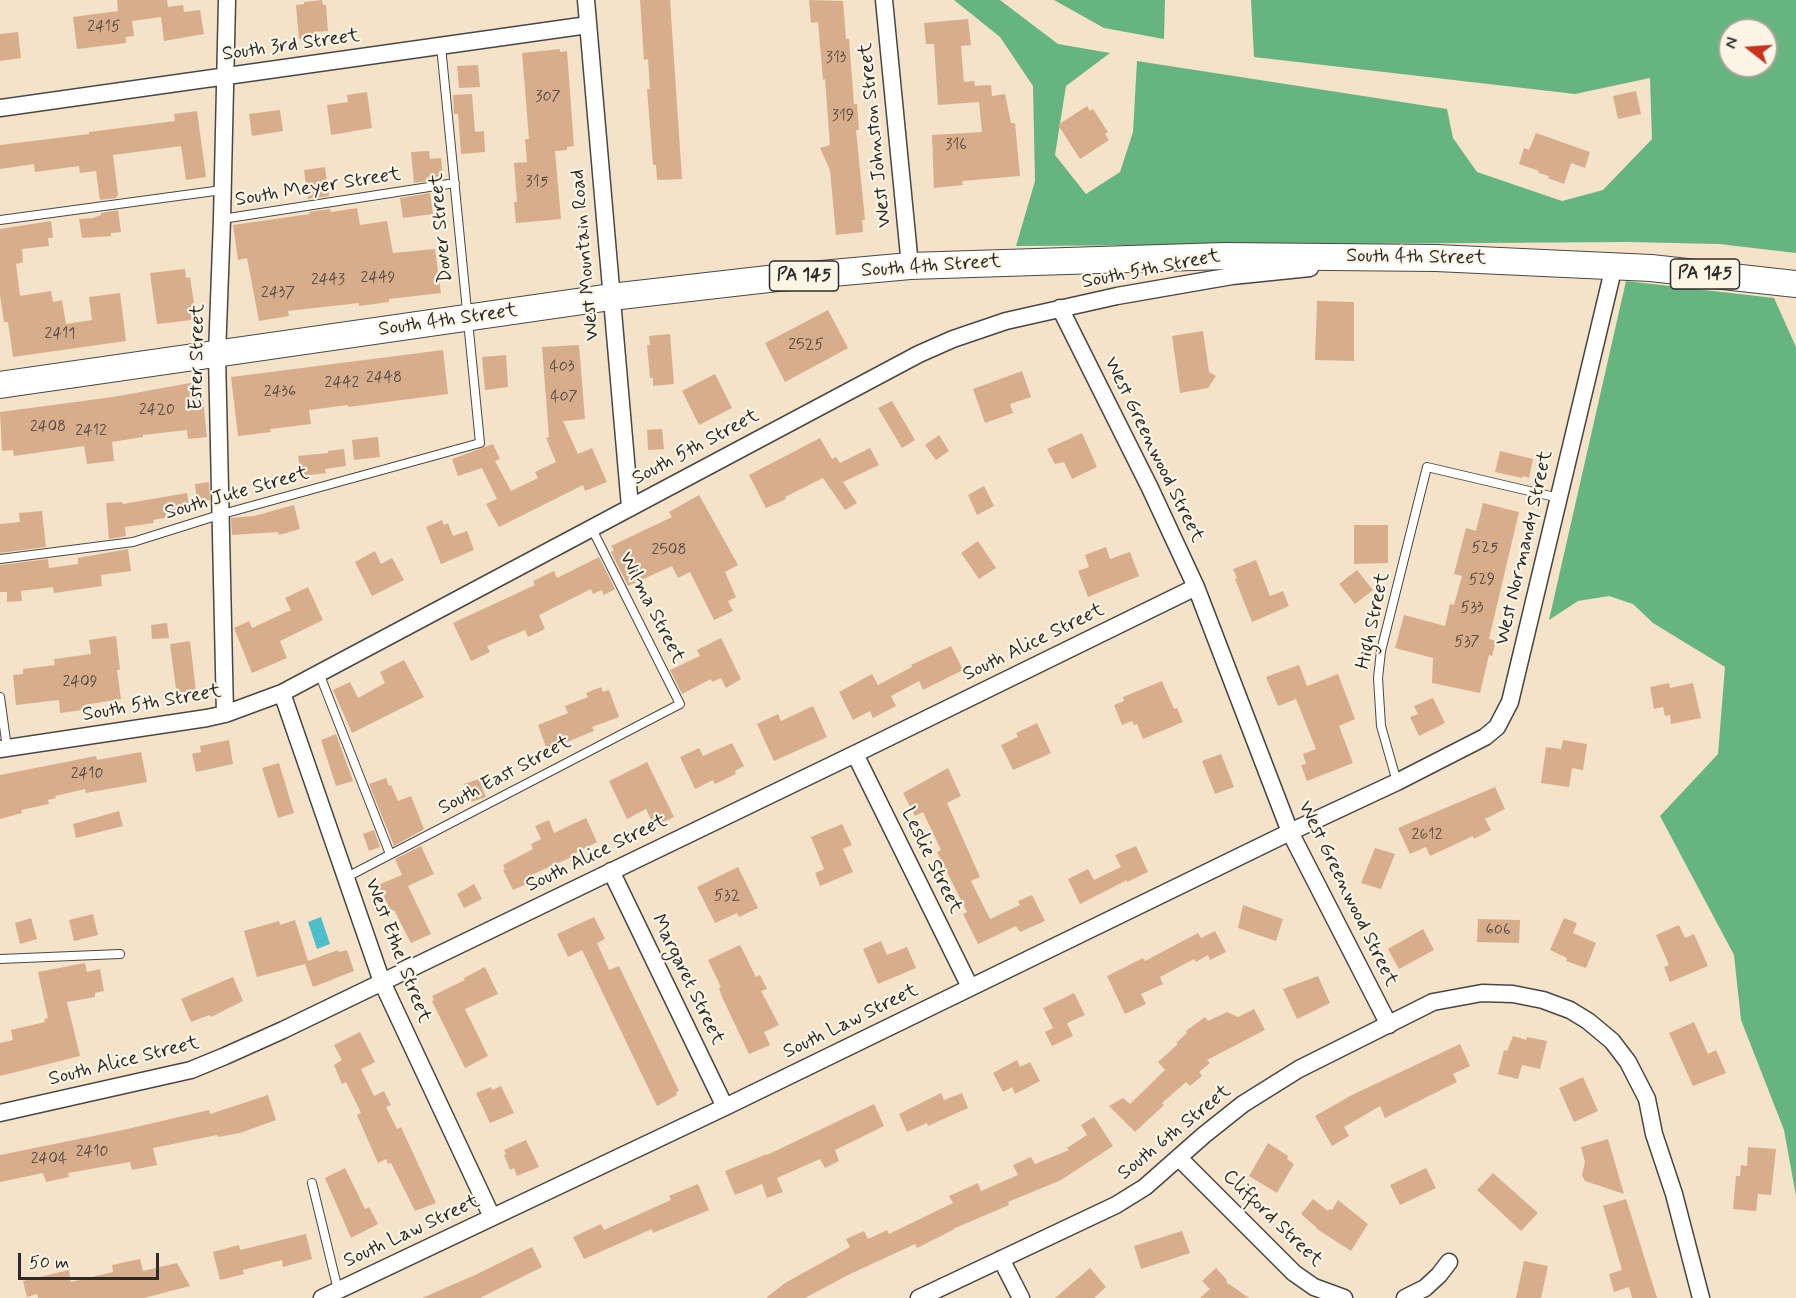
<!DOCTYPE html>
<html>
<head>
<meta charset="utf-8">
<style>
  body { margin:0 }
  #map { position:relative; width:1796px; height:1298px; overflow:hidden; background:#f4e3c8; font-family:Mynerve,sans-serif }
  canvas { display:block }
  .north { position:absolute; left:1718px; top:18px; width:60px; height:60px; box-sizing:border-box; background:#fcf5e5; border:2px solid #a8a49b; border-radius:50%; rotate:287deg; font-size:16px; font-weight:700; line-height:24px; text-align:center; color:#2b2b2b }
  .north::after { content:''; display:block; margin:auto; width:21px; height:27px; background:#c8321e; clip-path:polygon(50% 0,100% 100%,50% 72%,0 100%) }
  .scale { position:absolute; left:18px; top:1253px; width:141px; height:27px; box-sizing:border-box; border:3px solid #2b2b2b; border-top:0; padding-left:8px; font-size:18px; line-height:21px; white-space:nowrap; color:#2b2b2b; -webkit-text-stroke:4px #fcf5e5; paint-order:stroke }
</style>
</head>
<body>
<div id="map">
<canvas width="1796" height="1298"></canvas>
<div class="north">N</div>
<div class="scale">50 m</div>
</div>
<script>
const c = document.querySelector('canvas').getContext('2d');
c.lineJoin = 'round';
function fill(path, color) { c.fillStyle = color; c.fill(path, 'evenodd'); }
const shape = rows => new Path2D(rows.map(r => 'M' + r).join(''));
function trace(path, color, width, dash) { c.strokeStyle = color; c.lineWidth = width; c.lineCap = dash ? 'butt' : 'round'; c.setLineDash(dash || []); c.stroke(path); }
function write(font, color, halo, rows, align = 'center') {
  c.font = font + ' Mynerve,sans-serif'; c.lineWidth = 4.5; c.setLineDash([]); c.textBaseline = 'middle'; c.strokeStyle = halo; c.fillStyle = color; for (const [text, x, y, turn = 0] of rows) {
    c.save(); c.translate(x, y); c.rotate((+turn || 0) * Math.PI / 180); c.textAlign = isNaN(turn) ? turn : align; if (halo) c.strokeText(text, 0, 0); c.fillText(text, 0, 0); c.restore();
  }
}
const forest = shape([
  [954,0,1000,0,1058,44,1110,53,1066,86,1055,155,1086,194,1120,172,1133,132,1137,61,1447,109,1453,138,1477,172,1562,201,1603,190,1652,139,1650,78,1575,94,1254,57,1251,0,1796,0,1796,253,1719,244,1628,242,1016,246,1035,181,1033,86,1000,37],
  [1730,30,1766,30,1766,66,1730,66],
  [1054,0,1165,0,1164,39,1104,28],
  [1626,281,1774,298,1796,347,1796,1196,1784,1130,1741,1020,1734,955,1660,816,1718,754,1725,667,1653,623,1633,604,1609,596,1578,601,1549,620]
]);
const water = shape([
  [321,917,330,944,317,949,308,922]
]);
const building = shape([
  [117,0,167,0,168,7,183,5,184,12,200,10,204,34,164,41,161,17,132,21,134,36,126,37,126,43,77,49,73,17,118,11],
  [322,0,323,5,326,5,328,31,314,32,315,37,299,39,296,5,304,4,304,2],
  [640,0,670,0,682,179,657,180,656,165,653,165,647,89,650,89,648,59,644,60],
  [809,0,843,1,846,39,849,39,854,104,857,104,859,130,856,130,865,220,862,220,863,232,836,235,830,170,820,148,830,145,825,79,823,80,818,22,811,23],
  [968,19,971,45,961,46,964,82,974,81,975,86,991,85,992,96,1005,94,1011,123,1015,123,1020,176,962,181,963,185,934,188,932,135,982,132,979,102,938,105,934,44,926,44,924,23],
  [18,32,21,58,0,61,0,34],
  [560,49,560,52,567,51,574,146,567,147,567,150,555,151,561,219,516,223,514,202,517,202,514,163,527,162,525,139,529,139,522,53],
  [478,65,480,87,459,88,457,66],
  [1636,91,1641,114,1618,119,1613,96],
  [367,92,372,128,331,135,327,105,348,102,347,95],
  [472,94,475,132,484,131,485,152,461,154,458,114,454,114,453,95],
  [1087,106,1090,111,1093,109,1108,132,1105,134,1109,140,1080,159,1058,125],
  [280,110,283,131,252,136,249,114],
  [197,111,206,177,186,180,181,146,113,155,118,195,116,198,100,200,96,171,80,173,79,166,35,172,34,164,0,169,0,145,89,134,89,132,175,121,174,114],
  [1536,133,1590,152,1585,168,1571,163,1564,184,1548,178,1549,176,1538,173,1539,171,1519,164,1524,148,1529,150],
  [429,151,430,159,441,158,443,177,428,178,428,181,414,183,411,152],
  [325,167,329,196,308,199,304,170],
  [430,193,433,214,403,218,400,198],
  [357,208,360,225,387,221,393,253,435,249,441,293,389,299,389,302,359,306,359,303,288,311,289,316,259,321,247,258,238,260,233,225,310,214,309,212,330,209,331,212],
  [118,210,121,232,111,233,111,236,82,238,79,219,93,218,101,215,101,213],
  [51,221,53,238,48,238,49,246,22,249,23,262,16,264,20,296,51,291,53,302,62,300,66,324,92,320,89,297,120,293,126,341,13,357,8,322,4,322,0,295,0,229],
  [185,269,186,278,190,277,195,310,190,310,192,320,157,324,150,273],
  [1317,301,1354,302,1354,361,1315,360],
  [828,310,848,348,785,382,765,343],
  [1203,331,1209,372,1216,376,1208,388,1180,393,1172,336],
  [670,334,674,384,653,386,653,378,650,378,647,345,650,345,649,336],
  [579,345,585,419,563,421,578,454,592,448,607,482,585,491,583,485,499,527,486,504,497,499,482,468,458,476,452,459,493,444,500,459,495,461,511,491,538,478,535,472,556,462,546,438,549,437,542,347],
  [443,350,448,394,348,407,348,405,309,410,311,424,270,429,271,432,238,436,231,377],
  [506,355,508,387,485,390,482,357],
  [1022,371,1031,397,1010,404,1013,413,985,423,973,389],
  [715,374,732,408,699,425,682,391],
  [201,381,207,437,188,439,187,430,143,435,143,437,112,442,114,461,87,464,84,446,14,456,13,450,2,451,0,412,113,397],
  [892,401,915,440,902,448,878,408],
  [662,429,664,449,648,450,647,430],
  [1082,433,1097,467,1072,479,1064,462,1055,464,1047,449],
  [939,435,949,451,936,460,925,445],
  [378,437,380,457,354,460,352,440],
  [820,438,832,459,836,457,840,463,870,448,879,465,843,482,857,503,845,510,823,478,785,497,786,499,766,508,749,475],
  [344,449,346,466,325,469,326,473,301,476,298,456,328,453,328,451],
  [1500,451,1533,459,1529,478,1523,476,1522,478,1495,472],
  [209,482,210,500,197,502,195,484],
  [984,486,994,506,977,515,968,495],
  [187,493,190,512,181,513,181,515,153,520,154,523,125,527,126,536,109,539,106,503,122,502,123,504],
  [699,495,738,565,725,572,736,597,728,601,733,611,714,620,690,572,678,578,672,566,628,586,611,552,614,550,611,546,672,517,669,512],
  [1483,503,1519,512,1489,639,1496,641,1492,656,1489,655,1480,693,1432,683,1433,658,1395,648,1404,615,1445,626,1450,604,1454,605,1462,576,1454,574,1466,528,1476,531],
  [294,505,300,529,279,535,278,532,232,535,231,518,254,516],
  [42,511,46,547,0,553,0,524,20,522,19,513],
  [442,520,444,525,448,523,453,536,467,531,474,550,441,564,426,527],
  [1354,525,1388,525,1388,563,1354,564],
  [978,541,996,568,979,579,961,553],
  [1106,547,1110,559,1130,552,1139,576,1088,597,1078,571,1089,567,1085,555],
  [128,549,131,571,101,575,102,586,54,593,53,587,21,591,22,601,7,602,7,592,0,592,0,565,48,559,49,568,78,564,78,558],
  [375,551,381,564,392,558,404,580,372,596,355,562],
  [599,557,615,589,604,595,602,590,593,594,591,589,539,615,545,629,528,637,525,630,487,646,490,652,471,661,453,623,535,585,533,581,554,571,557,578],
  [1256,560,1270,596,1283,591,1289,606,1252,622,1235,579,1237,578,1233,569],
  [1357,570,1373,590,1355,604,1339,584],
  [308,587,323,620,280,641,287,658,252,673,234,628,249,621,252,628,291,610,285,598],
  [167,623,169,638,152,639,151,625],
  [116,636,120,670,117,670,121,699,90,704,90,709,60,713,59,700,16,705,13,675,23,674,23,669,55,665,54,659,91,654,89,640],
  [721,638,741,679,726,688,721,678,712,682,711,679,682,694,670,670,700,656,697,650],
  [190,641,196,691,178,693,178,689,176,689,170,644],
  [951,646,963,670,923,690,919,681,891,696,896,706,873,718,870,711,853,720,839,692,872,674,878,685,912,667,911,665],
  [404,660,424,697,352,733,333,690,350,682,358,698,385,683,380,672],
  [1299,665,1307,686,1338,674,1355,719,1339,726,1353,763,1307,781,1301,765,1306,764,1303,754,1316,749,1296,699,1278,706,1266,677],
  [1162,681,1174,709,1177,708,1183,722,1143,739,1137,724,1134,725,1132,721,1122,725,1114,705,1124,701,1123,697],
  [1669,683,1670,688,1693,683,1701,718,1671,724,1670,715,1665,716,1663,707,1654,709,1650,687],
  [601,687,603,692,609,690,619,717,592,727,594,731,547,750,538,725,568,713,565,706,588,697,586,693],
  [1433,698,1445,723,1419,736,1410,717,1418,714,1414,706],
  [813,706,827,737,774,761,757,724,778,714,781,721],
  [1037,723,1051,753,1013,770,1001,745,1018,737,1016,733],
  [336,734,353,781,336,786,321,740],
  [229,740,233,764,196,772,192,754,201,752,200,746],
  [1563,740,1587,744,1583,770,1572,768,1569,787,1541,783,1546,747,1561,749],
  [732,743,744,766,735,771,736,774,715,784,713,780,695,789,680,757,699,748,703,756],
  [141,752,147,782,86,793,85,789,55,796,56,798,48,800,49,804,21,810,22,813,0,819,0,775,96,756,97,760],
  [1221,754,1234,787,1215,794,1202,761],
  [647,762,674,817,654,826,646,809,627,819,609,781],
  [279,763,294,813,278,818,262,768],
  [948,768,961,796,947,803,980,877,971,881,990,919,1020,905,1018,901,1032,895,1045,921,1020,932,1016,926,978,944,963,914,967,912,937,852,941,850,923,812,915,816,903,793],
  [386,778,389,786,391,785,398,801,411,796,424,829,394,846,369,784],
  [479,779,486,797,471,802,464,784],
  [1495,787,1505,809,1485,819,1491,830,1474,839,1473,836,1430,856,1426,847,1410,854,1398,828],
  [119,811,123,826,76,838,73,824],
  [586,818,597,842,573,854,574,856,531,875,534,881,513,890,503,870,505,869,503,865,533,849,531,844,541,839,535,826,549,820,554,833],
  [842,824,852,845,843,849,853,872,820,886,815,873,824,869,811,837],
  [374,830,380,847,369,851,363,834],
  [421,846,434,874,408,886,431,934,411,943,394,910,391,911,378,885,402,875,395,859],
  [1136,846,1148,872,1127,882,1127,880,1080,904,1068,879,1088,869,1094,880,1121,867,1115,855],
  [1375,848,1395,854,1381,889,1361,883],
  [738,867,758,908,739,917,737,913,715,923,697,887],
  [474,884,482,899,464,908,457,894],
  [1243,905,1283,919,1276,941,1238,928],
  [93,914,98,935,74,941,69,920],
  [594,917,605,939,597,943,609,970,619,966,679,1091,676,1092,677,1095,657,1106,582,950,568,957,557,934],
  [31,918,37,939,20,944,15,923],
  [1564,918,1577,923,1573,933,1596,943,1586,968,1566,961,1567,958,1550,950],
  [1478,919,1520,920,1519,943,1477,942],
  [295,920,308,961,338,950,339,952,347,950,354,971,313,987,305,964,257,977,244,931,279,921,280,925],
  [1679,925,1685,938,1694,934,1708,966,1670,982,1664,967,1669,965,1656,935],
  [1423,929,1434,950,1399,969,1388,949],
  [1215,931,1226,952,1210,960,1208,955,1196,962,1194,959,1160,977,1163,984,1141,994,1146,1004,1125,1014,1107,976,1143,958,1145,961,1198,933,1201,938],
  [881,941,887,955,907,947,916,968,878,984,863,949],
  [740,945,756,977,760,975,767,989,761,991,779,1025,764,1032,770,1045,749,1054,722,997,719,988,721,987,708,960],
  [85,963,87,972,100,969,104,991,95,993,95,997,67,1002,80,1056,0,1076,0,1043,13,1040,11,1030,45,1022,44,1019,48,1018,38,972],
  [485,967,498,994,465,1009,488,1056,465,1068,432,1001,434,1000,432,996,465,980,464,978],
  [1318,976,1330,1003,1297,1019,1283,989],
  [233,977,243,1001,211,1017,209,1015,191,1022,181,999],
  [1074,993,1085,1015,1067,1023,1073,1036,1052,1046,1045,1032,1053,1028,1043,1008],
  [1254,1009,1265,1030,1207,1060,1210,1063,1199,1072,1202,1076,1190,1086,1186,1082,1162,1103,1164,1105,1135,1132,1109,1106,1123,1098,1130,1104,1165,1070,1158,1062,1178,1044,1176,1043,1187,1033,1186,1031,1205,1017,1208,1021,1227,1012,1238,1017],
  [1694,1022,1708,1054,1716,1050,1726,1073,1693,1086,1669,1033],
  [360,1032,375,1062,361,1069,374,1096,384,1091,391,1105,386,1107,397,1129,401,1127,436,1203,415,1211,391,1163,388,1164,386,1159,378,1163,357,1115,361,1113,346,1082,342,1084,334,1065,342,1060,334,1045],
  [1513,1036,1526,1040,1527,1037,1547,1041,1540,1069,1522,1065,1518,1079,1498,1074,1504,1050,1507,1051],
  [1460,1044,1470,1066,1453,1074,1457,1082,1385,1118,1380,1106,1344,1127,1349,1136,1332,1146,1315,1116,1352,1095],
  [1017,1060,1020,1067,1030,1062,1040,1081,1015,1094,1012,1087,1003,1092,993,1073],
  [1583,1077,1598,1111,1574,1122,1559,1088],
  [501,1086,514,1113,490,1123,476,1093,491,1087,492,1090],
  [941,1093,944,1100,962,1093,968,1108,928,1126,927,1123,907,1132,899,1114],
  [268,1095,276,1120,240,1133,218,1137,217,1135,153,1148,157,1165,132,1170,130,1162,68,1173,69,1177,46,1182,43,1173,0,1182,0,1155,123,1130,209,1110,210,1114],
  [874,1104,884,1126,835,1150,839,1161,825,1168,820,1159,777,1178,783,1192,767,1198,762,1184,735,1195,725,1171,767,1154,767,1155],
  [1094,1117,1113,1146,1061,1180,1008,1202,1009,1205,953,1229,953,1230,917,1248,915,1244,848,1275,805,1298,766,1298,785,1283,850,1247,846,1239,864,1231,868,1239,887,1230,889,1234,953,1203,949,1196,978,1183,981,1191,1018,1175,1013,1165,1031,1157,1035,1164,1069,1150,1067,1148,1087,1135,1081,1125],
  [1608,1139,1624,1194,1585,1181,1582,1175,1585,1162,1581,1147],
  [526,1140,539,1167,517,1176,514,1168,510,1170,504,1155,506,1154,504,1150],
  [1268,1143,1288,1156,1287,1159,1294,1164,1277,1193,1249,1176],
  [1748,1147,1776,1149,1771,1195,1758,1194,1756,1211,1733,1209,1736,1176,1740,1176,1741,1165,1747,1166],
  [345,1168,365,1209,369,1207,378,1224,351,1238,325,1178],
  [1426,1168,1436,1188,1400,1205,1390,1185],
  [1493,1173,1538,1213,1521,1231,1477,1190],
  [698,1184,709,1210,653,1233,652,1229,584,1259,573,1237,601,1224,604,1230,671,1200,669,1196],
  [1313,1199,1328,1211,1329,1209,1332,1210,1338,1200,1368,1224,1351,1251,1317,1229,1317,1228,1301,1214],
  [1626,1199,1638,1237,1657,1298,1632,1298,1629,1287,1614,1292,1609,1274,1622,1270,1603,1206],
  [1182,1231,1190,1253,1141,1269,1134,1246],
  [306,1234,312,1259,283,1267,282,1260,243,1270,244,1274,220,1280,213,1252,239,1245,240,1250],
  [532,1247,542,1267,480,1298,422,1298,475,1275],
  [140,1259,143,1271,177,1263,190,1286,144,1298,38,1298,37,1294,27,1297,23,1281,69,1270,71,1282,113,1272,112,1265],
  [1524,1261,1548,1266,1541,1298,1516,1298],
  [1090,1268,1106,1287,1094,1298,1055,1298],
  [1216,1268,1227,1280,1226,1282,1249,1298,1200,1298,1210,1289,1202,1281]
]);
const service = shape([
  [222,219,455,183],
  [0,220,222,190],
  [0,559,133,542,219,515,480,443,441,46],
  [319,673,390,854],
  [0,697,7,748],
  [1397,782,1381,726,1378,678,1381,651,1427,467,1559,498],
  [345,878,680,704,591,527],
  [0,959,120,954],
  [312,1183,338,1290]
]);
const minor = shape([
  [586,0,630,507],
  [884,0,910,266],
  [0,108,588,25],
  [1060,308,1150,488,1196,587,1290,832,1389,1025],
  [282,693,382,982,492,1217],
  [225,714,217,355,222,219,227,0],
  [0,749,207,718,225,714,282,693,919,354,953,339,1006,321,1117,296,1232,276,1310,268],
  [855,754,970,987],
  [611,871,725,1107],
  [0,1113,191,1070,225,1056,283,1030,861,751,1196,587],
  [1179,1158,1294,1273,1314,1287,1344,1298],
  [1001,1259,1021,1298],
  [322,1298,725,1107,1290,832,1397,782,1485,737,1497,727,1510,702,1614,266],
  [919,1298,1116,1205,1145,1187,1204,1135,1243,1104,1299,1069,1433,1002,1482,993,1513,994,1543,1000,1570,1010,1588,1021,1612,1041,1628,1062,1647,1099,1654,1134,1674,1194,1701,1298],
  [1405,1298,1425,1288,1439,1275,1449,1262]
]);
const primary = shape([
  [0,385,611,297,777,278,910,266,1224,256,1436,258,1651,268,1796,284]
]);
const numberNames = [
  ["2415",104,28],
  ["313",836,59],
  ["307",548,98],
  ["319",843,117],
  ["316",956,146],
  ["315",537,183],
  ["2449",378,279],
  ["2443",328,281],
  ["2437",278,294],
  ["2411",60,335],
  ["2525",806,346],
  ["403",562,368],
  ["2448",384,379],
  ["2442",342,384],
  ["2436",280,393],
  ["407",564,398],
  ["2420",157,411],
  ["2408",48,428],
  ["2412",91,432],
  ["525",1485,549],
  ["2508",669,551],
  ["529",1482,581],
  ["533",1472,609],
  ["537",1467,643],
  ["2409",80,683],
  ["2410",87,775],
  ["2612",1427,836],
  ["532",727,897],
  ["606",1498,931],
  ["2410",92,1153],
  ["2404",49,1160]
];
const shields = [
  [1705,274,69],
  [804,276,69]
];
const shieldNames = [
  ["PA 145",1705,274],
  ["PA 145",804,276]
];
const streetNames = [
  ["South 3rd Street",291,46,-8],
  ["West Johnston Street",876,135,-96],
  ["South Meyer Street",318,188,-9],
  ["Dover Street",442,228,-95],
  ["West Mountain Road",586,255,-95],
  ["South 4th Street",1416,258,1],
  ["South 4th Street",931,267,-4],
  ["South 5th Street",1151,270,-11],
  ["South 4th Street",448,321,-8],
  ["Ester Street",198,357,-89],
  ["South 5th Street",696,448,-28],
  ["West Greenwood Street",1153,450,64],
  ["South Jute Street",237,494,-16],
  ["West Normandy Street",1525,548,-77],
  ["Wilma Street",651,608,63],
  ["High Street",1374,621,-78],
  ["South Alice Street",1034,643,-26],
  ["South 5th Street",152,704,-10],
  ["South East Street",505,776,-28],
  ["South Alice Street",597,854,-26],
  ["Leslie Street",931,861,64],
  ["West Greenwood Street",1347,894,64],
  ["West Ethel Street",397,951,69],
  ["Margaret Street",687,980,64],
  ["South Law Street",851,1022,-26],
  ["South Alice Street",124,1062,-14],
  ["South 6th Street",1175,1133,-39],
  ["Clifford Street",1272,1219,44],
  ["South Law Street",412,1232,-25]
];
fill(forest, '#66b580');
fill(water, '#50bdcb');
fill(building, '#d8ad8c');
trace(service, '#494743', 10);
trace(minor, '#494743', 19);
trace(primary, '#494743', 28);
trace(service, '#fff', 8);
trace(minor, '#fff', 16);
trace(primary, '#fff', 26);
write('16px', '#564c43', null, numberNames);
for (const [x, y, w] of shields) { const box = new Path2D(); box.roundRect(x - w / 2, y - 15, w, 30, 4.5); c.fillStyle = '#fcf5e5'; c.fill(box); trace(box, '#2b2b2b', 1.5); }
write('bold 18px', '#2b2b2b', null, shieldNames);
write('20px', '#2b2b2b', '#fcf5e5', streetNames);
</script>
</body>
</html>
